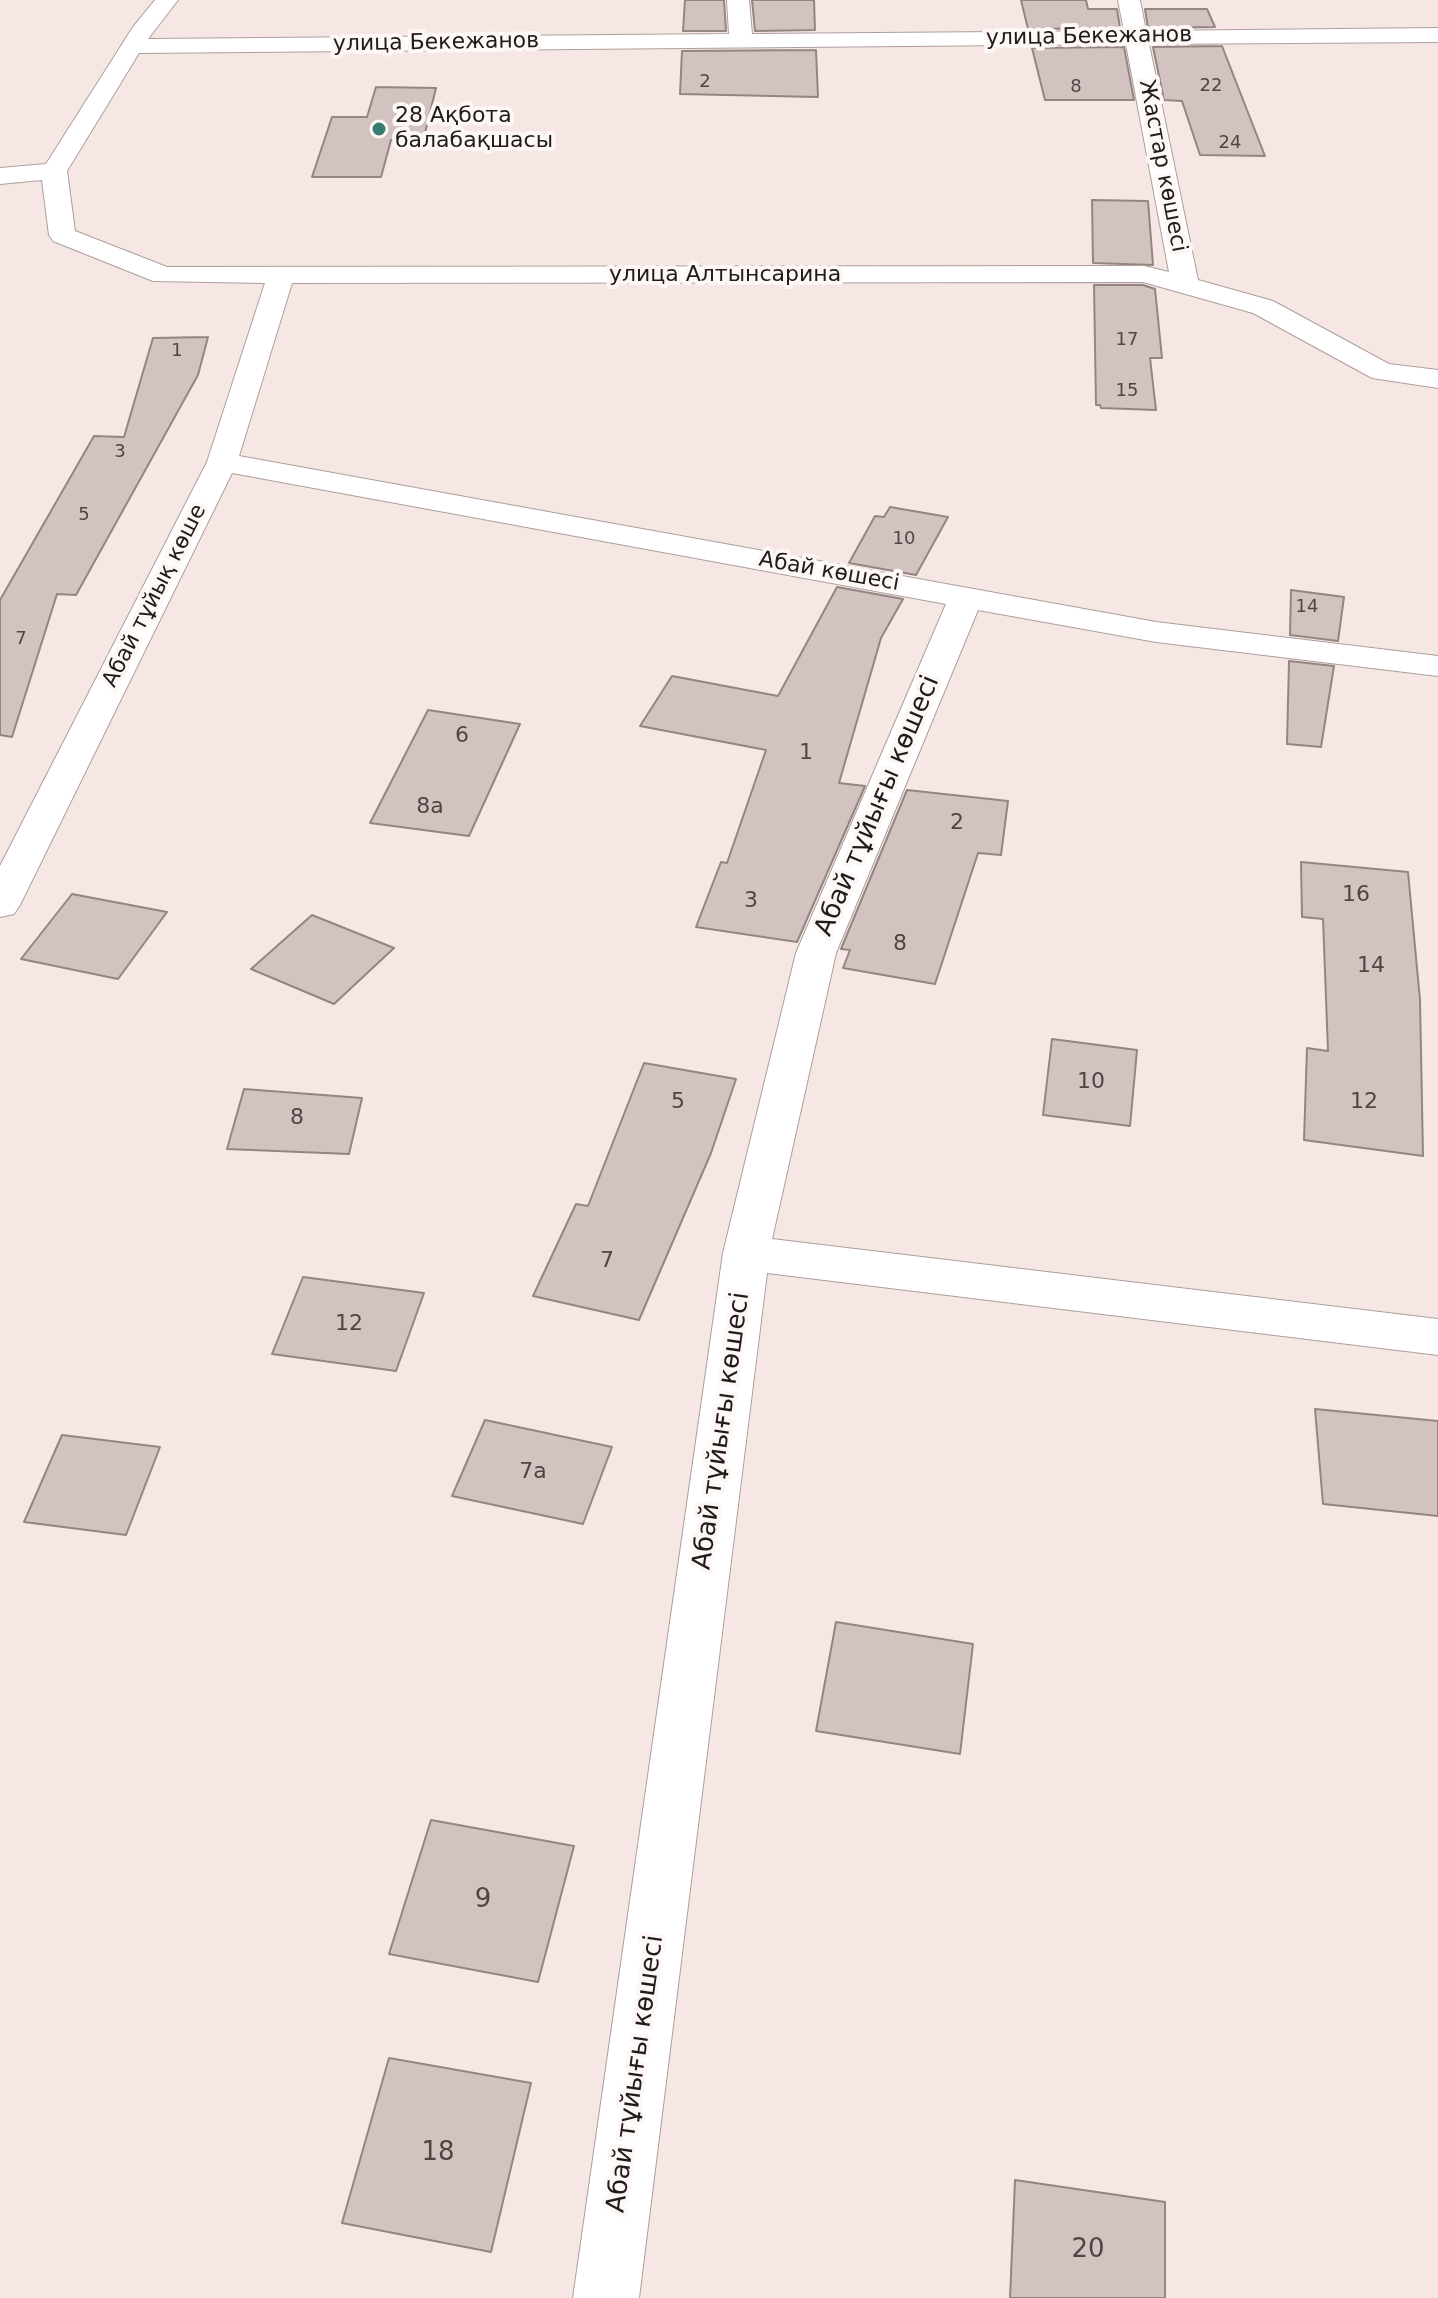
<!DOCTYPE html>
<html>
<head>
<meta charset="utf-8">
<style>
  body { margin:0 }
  canvas { display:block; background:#f7e7e4 }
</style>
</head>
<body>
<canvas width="1438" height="2298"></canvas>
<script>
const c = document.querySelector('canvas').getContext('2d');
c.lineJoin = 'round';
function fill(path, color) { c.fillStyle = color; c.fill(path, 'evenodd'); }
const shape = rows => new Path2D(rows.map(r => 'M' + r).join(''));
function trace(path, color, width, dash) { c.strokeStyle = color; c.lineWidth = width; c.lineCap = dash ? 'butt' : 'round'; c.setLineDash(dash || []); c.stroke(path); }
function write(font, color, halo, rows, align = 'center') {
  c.font = font + ' "DejaVu Sans",sans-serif'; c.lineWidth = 8; c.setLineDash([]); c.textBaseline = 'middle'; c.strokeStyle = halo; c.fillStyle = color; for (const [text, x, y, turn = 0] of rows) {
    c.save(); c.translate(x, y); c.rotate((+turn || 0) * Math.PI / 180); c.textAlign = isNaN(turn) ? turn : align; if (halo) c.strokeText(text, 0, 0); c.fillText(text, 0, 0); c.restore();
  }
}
const building = shape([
  [685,0,724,0,726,31,683,31,685,0],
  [752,0,814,0,815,30,755,31,752,0],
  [1021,0,1086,0,1088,9,1117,9,1120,28,1028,29,1021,0],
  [1145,9,1207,9,1215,27,1148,28,1145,9],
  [1222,46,1265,156,1200,155,1182,101,1164,100,1153,47,1222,46],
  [1124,47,1134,100,1045,100,1032,48,1124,47],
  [816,50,818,97,680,94,682,51,816,50],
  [376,87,436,88,423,141,391,140,381,177,312,177,332,117,367,117,376,87],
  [1092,200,1148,201,1153,265,1093,263,1092,200],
  [1094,285,1143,285,1155,289,1162,358,1150,358,1156,410,1101,408,1100,405,1096,405,1094,285],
  [208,337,198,375,76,595,57,594,12,737,0,735,0,600,94,436,124,437,153,338,208,337],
  [890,507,948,517,916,575,849,563,875,516,884,517,890,507],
  [837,587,903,599,881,638,839,783,865,786,797,942,696,927,721,862,727,863,766,750,640,726,672,676,778,696,837,587],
  [1291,590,1344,597,1338,641,1290,635,1291,590],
  [1289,661,1334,666,1321,747,1287,744,1289,661],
  [428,710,520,724,469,836,370,823,428,710],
  [907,790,1008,801,1001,855,978,853,935,984,843,968,850,950,841,949,907,790],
  [1301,862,1408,872,1420,1000,1423,1156,1304,1140,1307,1048,1328,1051,1323,919,1302,917,1301,862],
  [72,894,167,912,118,979,21,959,72,894],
  [312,915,394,948,334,1004,251,969,312,915],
  [1052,1039,1137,1050,1130,1126,1043,1115,1052,1039],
  [644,1063,736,1079,711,1153,639,1320,533,1296,576,1204,588,1206,644,1063],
  [244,1089,362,1098,349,1154,227,1149,244,1089],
  [303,1277,424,1293,396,1371,272,1354,303,1277],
  [1315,1409,1438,1421,1438,1516,1323,1504,1315,1409],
  [485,1420,612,1447,583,1524,452,1496,485,1420],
  [62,1435,160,1447,126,1535,24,1522,62,1435],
  [836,1622,973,1644,960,1754,816,1731,836,1622],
  [431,1820,574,1846,538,1982,389,1954,431,1820],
  [389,2058,531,2083,491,2252,342,2223,389,2058],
  [1015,2180,1165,2202,1165,2298,1010,2298,1015,2180]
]);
const minor = shape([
  [155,0,178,0,148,39,729,34,727,0,749,0,752,34,1124,31,1118,0,1140,0,1146,31,1438,28,1438,42,1149,44,1198,280,1273,301,1389,364,1438,370,1438,388,1372,378,1253,313,1143,282,292,283,239,456,1156,622,1438,656,1438,676,1156,642,978,610,836,953,772,1239,1438,1319,1438,1355,767,1273,639,2298,573,2298,723,1253,796,953,946,604,232,473,20,905,14,914,0,917,0,866,207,462,265,283,153,281,53,241,49,235,42,180,0,184,0,168,46,164,133,27,155,0],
  [1126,44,1169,272,1144,266,167,267,75,231,67,171,139,53,1126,44]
]);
const markers = [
  [379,129,8,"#377c71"]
];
const farNumbernames = [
  ["2",705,82],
  ["22",1211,86],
  ["8",1076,87],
  ["24",1230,143],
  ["17",1127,340],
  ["1",177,351],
  ["15",1127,391],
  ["3",120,452],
  ["5",84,515],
  ["10",904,539],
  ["14",1307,607],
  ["7",21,639]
];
const farStreetnames = [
  ["улица Бекежанов",1089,37,-1],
  ["улица Бекежанов",436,43,-1],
  ["Жастар көшесі",1162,166,79],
  ["улица Алтынсарина",725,275],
  ["Абай көшесі",829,572,10],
  ["Абай тұйық көше",155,596,-63]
];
const farPoinames = [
  ["28 Ақбота",395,116],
  ["балабақшасы",395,141]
];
const numberNames = [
  ["6",462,736],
  ["1",806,753],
  ["8а",430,807],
  ["2",957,823],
  ["16",1356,895],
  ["3",751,901],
  ["8",900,944],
  ["14",1371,966],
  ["10",1091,1082],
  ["5",678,1102],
  ["12",1364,1102],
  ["8",297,1118],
  ["7",607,1261],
  ["12",349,1324],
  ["7а",533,1472]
];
const streetNames = [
  ["Абай тұйығы көшесі",878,806,-67],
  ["Абай тұйығы көшесі",722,1431,-82],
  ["Абай тұйығы көшесі",636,2074,-82]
];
const nearNumbernames = [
  ["9",483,1900],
  ["18",438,2153],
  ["20",1088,2250]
];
fill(building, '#d3c3c0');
trace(building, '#948582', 2);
trace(minor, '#ae9f9c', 2);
fill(minor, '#fff');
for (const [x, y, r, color] of markers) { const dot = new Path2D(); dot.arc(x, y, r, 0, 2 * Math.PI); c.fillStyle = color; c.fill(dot); trace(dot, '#fdf7f5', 3); }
write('18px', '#4e4644', null, farNumbernames);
write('22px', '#211c1b', '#fdf7f5', farStreetnames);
write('22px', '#211c1b', '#fdf7f5', farPoinames, 'left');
write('22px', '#4e4644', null, numberNames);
write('26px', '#211c1b', '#fdf7f5', streetNames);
write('26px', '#4e4644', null, nearNumbernames);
</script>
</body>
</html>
